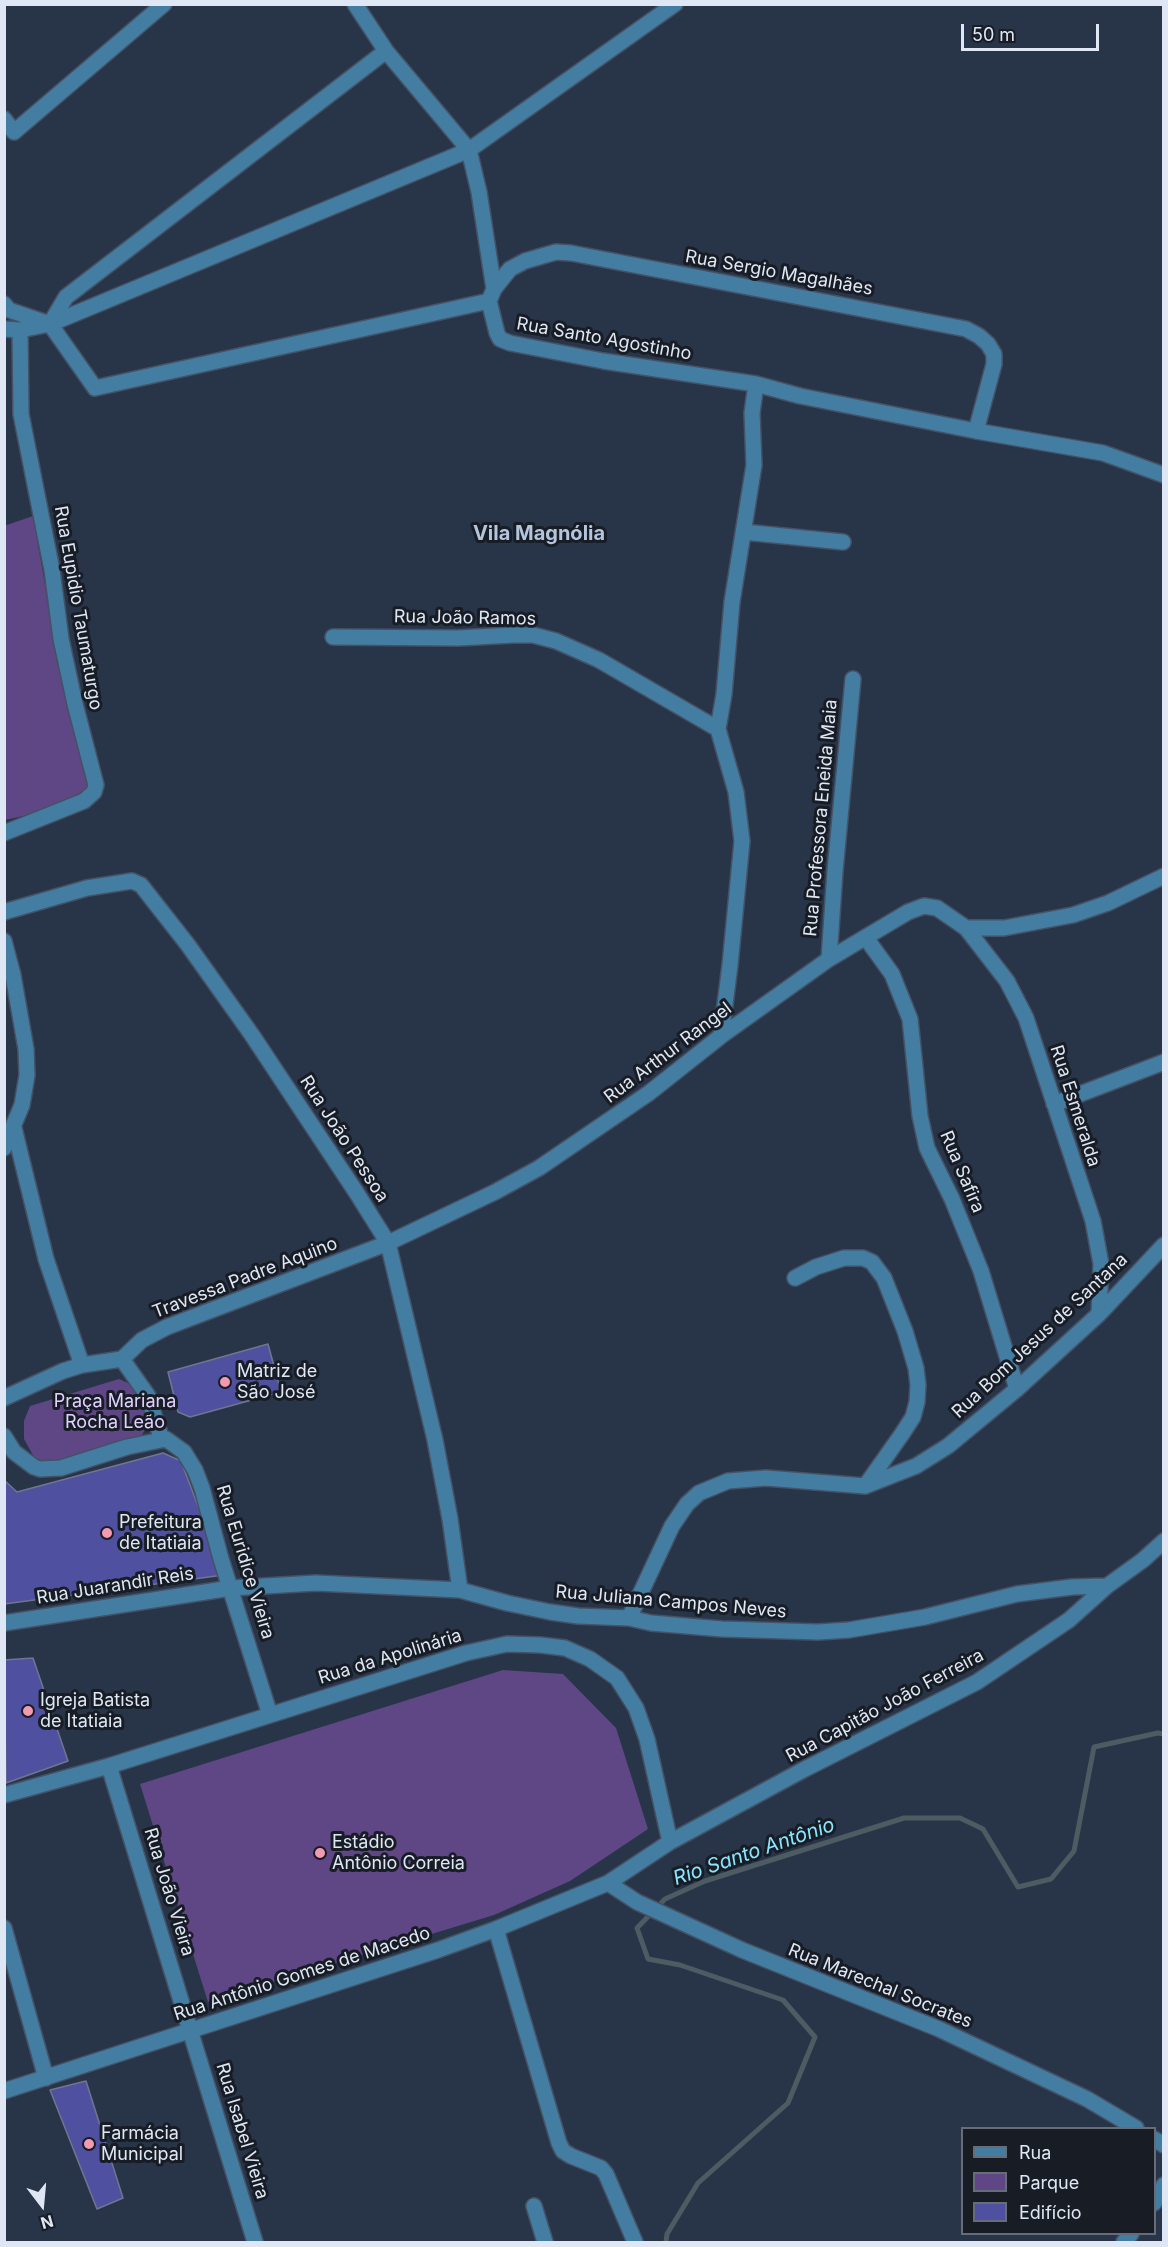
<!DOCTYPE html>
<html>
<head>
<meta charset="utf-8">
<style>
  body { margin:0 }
  #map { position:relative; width:1168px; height:2247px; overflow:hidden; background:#283549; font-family:Inter,sans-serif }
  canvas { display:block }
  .frame { position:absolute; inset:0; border:6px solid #dfe7f4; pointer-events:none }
  .legend { position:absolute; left:961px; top:2127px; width:195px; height:108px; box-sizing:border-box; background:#171c25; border:2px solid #676d78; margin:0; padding:8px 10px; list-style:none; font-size:18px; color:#dfe7f4 }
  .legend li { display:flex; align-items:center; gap:12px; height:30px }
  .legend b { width:30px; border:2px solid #676d78 }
  .north { position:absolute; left:12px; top:2175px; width:60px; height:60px; -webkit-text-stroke:4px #171c25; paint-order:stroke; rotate:164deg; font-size:16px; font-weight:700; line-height:24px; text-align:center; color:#dfe7f4 }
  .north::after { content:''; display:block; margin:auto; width:21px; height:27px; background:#dfe7f4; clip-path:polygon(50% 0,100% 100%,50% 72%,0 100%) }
  .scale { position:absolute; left:961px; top:24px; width:138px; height:27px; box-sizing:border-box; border:3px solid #dfe7f4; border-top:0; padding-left:8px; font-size:18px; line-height:21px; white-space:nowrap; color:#dfe7f4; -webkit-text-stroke:4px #171c25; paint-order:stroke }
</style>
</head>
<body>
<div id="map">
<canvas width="1168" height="2247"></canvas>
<div class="frame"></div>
<ul class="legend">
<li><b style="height:8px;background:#437da2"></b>Rua</li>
<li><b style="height:16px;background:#5f4685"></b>Parque</li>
<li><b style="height:16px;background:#4f50a0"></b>Edifício</li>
</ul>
<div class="north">N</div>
<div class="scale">50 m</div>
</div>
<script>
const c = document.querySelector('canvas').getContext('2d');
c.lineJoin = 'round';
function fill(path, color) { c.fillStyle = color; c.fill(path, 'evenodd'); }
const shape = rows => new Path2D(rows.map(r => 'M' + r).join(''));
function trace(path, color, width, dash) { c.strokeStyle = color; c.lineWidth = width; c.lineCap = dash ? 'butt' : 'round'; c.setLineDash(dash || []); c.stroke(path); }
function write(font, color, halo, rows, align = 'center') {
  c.font = font + ' Inter,sans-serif'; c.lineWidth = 6; c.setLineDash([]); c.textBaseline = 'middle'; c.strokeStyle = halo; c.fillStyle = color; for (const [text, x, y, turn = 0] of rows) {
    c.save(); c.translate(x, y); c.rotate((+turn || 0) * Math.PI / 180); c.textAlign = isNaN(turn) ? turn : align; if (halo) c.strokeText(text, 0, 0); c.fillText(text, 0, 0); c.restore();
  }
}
const green = shape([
  [33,516,63,687,92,801,5,820,4,526],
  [119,1379,137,1387,150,1421,140,1438,48,1464,34,1457,24,1439,24,1421,30,1406],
  [503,1670,563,1674,616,1728,648,1829,570,1881,494,1915,208,2002,140,1784]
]);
const stream = shape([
  [666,2242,667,2234,698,2183,788,2103,815,2037,783,2000,680,1965,648,1959,637,1928,665,1899,705,1881,904,1818,960,1818,983,1829,1018,1887,1051,1879,1074,1851,1094,1747,1158,1733,1164,1734]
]);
const building = shape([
  [268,1344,281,1392,190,1417,178,1412,168,1372,268,1344],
  [163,1453,181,1461,224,1575,4,1604,4,1480,17,1492,163,1453],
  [33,1658,68,1761,6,1783,4,1660,33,1658],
  [86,2081,123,2198,97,2209,50,2090,86,2081]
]);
const minor = shape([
  [355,4,386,51,469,150,479,192,494,289],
  [4,119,14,132,164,4],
  [489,301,494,289,510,269,525,261,556,252,571,253,966,329,979,336,988,344,994,354,994,364,976,431],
  [4,304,9,310,50,324,95,388,489,301,497,333,500,339,510,343,603,361,756,384,800,396,976,431,1103,453,1164,475],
  [50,324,66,297,386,51],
  [4,329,20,330,50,324,469,150,675,4],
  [744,532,843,542],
  [333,637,458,638,514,635,533,635,556,641,599,660,718,729],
  [4,833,84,801,94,792,96,785,75,704,61,639,52,570,21,414,20,330],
  [4,912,87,888,132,881,141,885,188,945,252,1035,356,1192,388,1243,435,1440,450,1519,460,1590],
  [966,928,1004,928,1073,915,1108,903,1164,876],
  [866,938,892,974,910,1019,920,1116,927,1148,952,1199,981,1271,1017,1389],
  [4,941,13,975,26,1049,27,1075,22,1105,4,1148],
  [829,959,835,871,853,679],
  [721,1036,730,965,742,841,736,792,718,729,724,694,732,602,754,465,752,413,756,384],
  [1054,1104,1164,1062],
  [14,1128,46,1259,82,1365],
  [795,1278,816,1267,844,1258,863,1258,872,1262,884,1278,905,1331,916,1368,918,1385,917,1402,913,1417,902,1434,866,1485],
  [122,1359,142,1340,167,1327,388,1243,495,1192,539,1168,649,1093,721,1036,829,959,908,912,924,906,937,908,966,928,1007,981,1026,1018,1093,1221,1101,1264,1099,1314],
  [4,1398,63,1371,82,1365,122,1359,148,1396,160,1434,159,1440],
  [4,1436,14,1452,34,1467,40,1469,61,1468,127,1447,166,1439,184,1452,195,1470,202,1488,221,1559,270,1715],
  [629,1618,672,1526,687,1504,699,1493,728,1481,766,1478,865,1486,916,1466,948,1446,1017,1389,1099,1314,1164,1245],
  [4,1623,231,1588,316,1583,460,1590,507,1603,550,1612,578,1616,629,1618,651,1623,722,1629,818,1632,849,1630,925,1617,1017,1594,1072,1587,1107,1586],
  [109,1766,255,2242],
  [4,1795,109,1766,466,1653,507,1644,540,1645,565,1648,590,1659,617,1678,636,1708,647,1739,670,1842],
  [608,1883,637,1902,742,1950,939,2029,1087,2099,1136,2128],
  [4,1928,46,2078],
  [496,1929,559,2143,563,2151,571,2156,601,2168,606,2174,635,2242],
  [4,2091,438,1950,496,1929,608,1883,670,1842,803,1770,977,1682,1069,1620,1107,1586,1143,1560,1164,1541],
  [1154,2139,1164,2145],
  [1154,2203,1164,2185],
  [534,2206,545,2242],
  [1124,2242,1131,2234]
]);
const markers = [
  [225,1382,6,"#f19ab1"],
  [107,1533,6,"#f19ab1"],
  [28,1711,6,"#f19ab1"],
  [320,1853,6,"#f19ab1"],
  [89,2144,6,"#f19ab1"]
];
const streetNames = [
  ["Rua Sergio Magalhães",779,273,10],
  ["Rua Santo Agostinho",604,339,10],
  ["Rua Eupidio Taumaturgo",78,608,80],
  ["Rua João Ramos",465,618,1],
  ["Rua Professora Eneida Maia",821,818,-85],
  ["Rua Arthur Rangel",668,1053,-37],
  ["Rua Esmeralda",1075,1106,72],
  ["Rua João Pessoa",344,1139,57],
  ["Rua Safira",962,1172,67],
  ["Travessa Padre Aquino",245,1278,-21],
  ["Rua Bom Jesus de Santana",1040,1336,-43],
  ["Rua Euridice Vieira",245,1562,73],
  ["Rua Juarandir Reis",115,1586,-9],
  ["Rua Juliana Campos Neves",671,1602,5],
  ["Rua da Apolinária",390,1657,-17],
  ["Rua Capitão João Ferreira",885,1706,-28],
  ["Rua João Vieira",169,1892,73],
  ["Rua Antônio Gomes de Macedo",302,1974,-18],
  ["Rua Marechal Socrates",880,1986,22],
  ["Rua Isabel Vieira",242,2131,73]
];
const poiNames = [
  ["Matriz de",237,1372],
  ["São José",237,1393],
  ["Prefeitura",119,1523],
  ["de Itatiaia",119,1544],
  ["Igreja Batista",40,1701],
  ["de Itatiaia",40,1722],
  ["Estádio",332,1843],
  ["Antônio Correia",332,1864],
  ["Farmácia",101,2134],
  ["Municipal",101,2155]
];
const parkNames = [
  ["Praça Mariana",115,1402],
  ["Rocha Leão",115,1423]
];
const neighbourhoodNames = [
  ["Vila Magnólia",539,534]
];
const waterNames = [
  ["Rio Santo Antônio",754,1852,-19]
];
fill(green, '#5f4685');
trace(stream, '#4d5b62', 5);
fill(building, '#4f50a0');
trace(building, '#72758e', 1.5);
trace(minor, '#455164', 18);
trace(minor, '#437da2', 15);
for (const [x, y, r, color] of markers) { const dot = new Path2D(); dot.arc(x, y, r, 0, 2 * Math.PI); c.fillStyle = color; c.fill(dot); trace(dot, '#171c25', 2); }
write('18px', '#dfe7f4', '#171c25', streetNames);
write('18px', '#dfe7f4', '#171c25', poiNames, 'left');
write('18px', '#e1d2ff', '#171c25', parkNames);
write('bold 20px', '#b4c4dd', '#171c25', neighbourhoodNames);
write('italic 20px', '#8ae5fe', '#171c25', waterNames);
</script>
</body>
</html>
